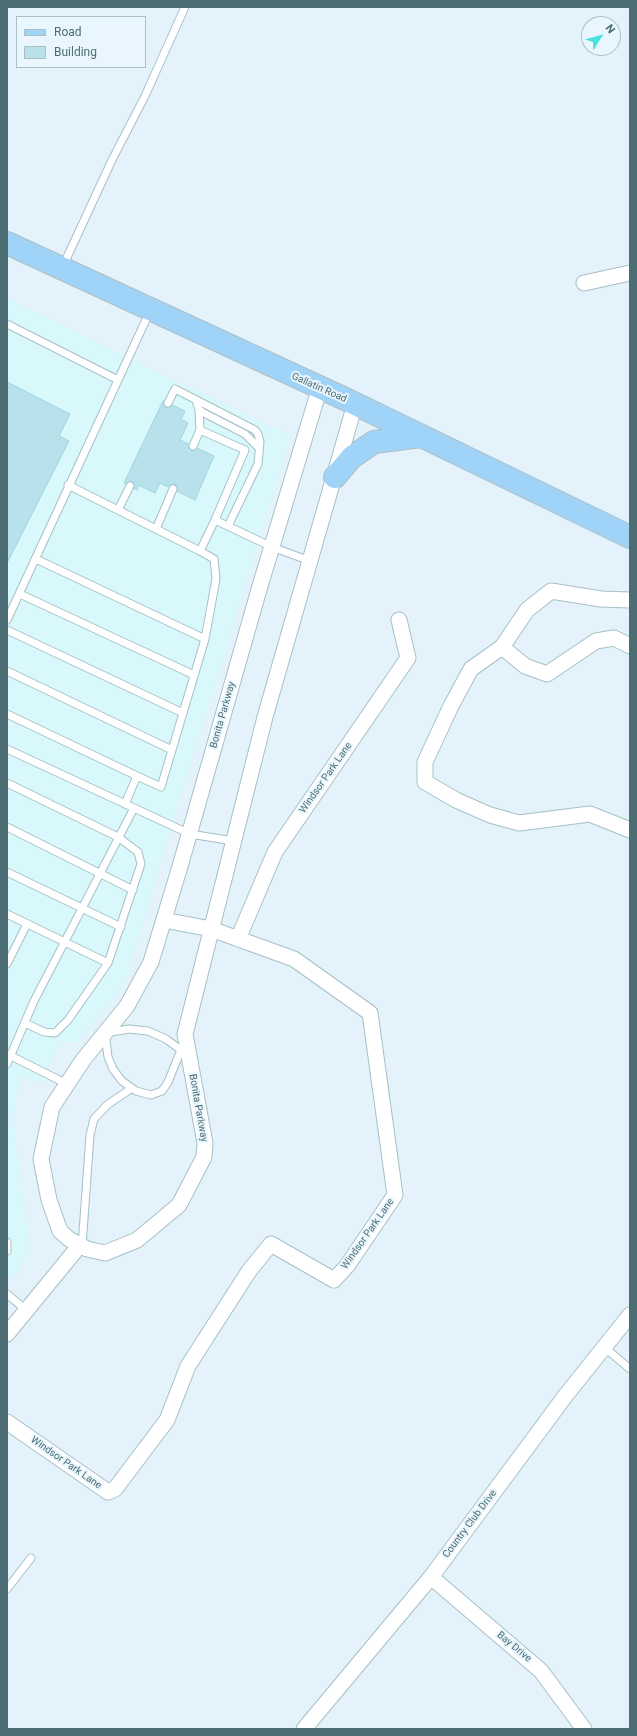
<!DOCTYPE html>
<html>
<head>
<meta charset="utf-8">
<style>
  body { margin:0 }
  #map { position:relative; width:637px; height:1736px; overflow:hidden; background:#e4f2fb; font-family:Roboto,sans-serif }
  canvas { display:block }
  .frame { position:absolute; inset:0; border:8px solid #4b6d73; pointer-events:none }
  .legend { position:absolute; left:16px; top:16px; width:130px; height:52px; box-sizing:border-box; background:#eaf6fe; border:1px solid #aabfc6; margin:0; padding:5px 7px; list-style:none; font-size:12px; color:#4b6d73 }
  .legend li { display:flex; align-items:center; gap:8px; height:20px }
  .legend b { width:20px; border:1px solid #aabfc6 }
  .north { position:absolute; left:581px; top:16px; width:40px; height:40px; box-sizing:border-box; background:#eaf6fe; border:1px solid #aabfc6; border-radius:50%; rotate:53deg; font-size:11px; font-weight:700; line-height:16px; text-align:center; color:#4b6d73 }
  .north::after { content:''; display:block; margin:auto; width:14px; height:18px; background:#4ddfe1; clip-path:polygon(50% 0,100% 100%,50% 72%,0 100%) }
</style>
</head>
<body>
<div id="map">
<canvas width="637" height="1736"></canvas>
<div class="frame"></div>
<ul class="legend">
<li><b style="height:5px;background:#9fd3f8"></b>Road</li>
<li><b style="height:11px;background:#b8e1eb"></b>Building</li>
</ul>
<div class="north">N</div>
</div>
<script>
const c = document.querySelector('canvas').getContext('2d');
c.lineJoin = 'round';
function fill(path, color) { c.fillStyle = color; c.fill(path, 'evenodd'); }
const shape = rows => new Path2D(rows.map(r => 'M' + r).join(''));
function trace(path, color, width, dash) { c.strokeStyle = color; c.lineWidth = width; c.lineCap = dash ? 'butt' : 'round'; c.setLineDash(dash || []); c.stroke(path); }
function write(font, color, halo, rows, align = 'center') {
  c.font = font + ' Roboto,sans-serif'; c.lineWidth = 4; c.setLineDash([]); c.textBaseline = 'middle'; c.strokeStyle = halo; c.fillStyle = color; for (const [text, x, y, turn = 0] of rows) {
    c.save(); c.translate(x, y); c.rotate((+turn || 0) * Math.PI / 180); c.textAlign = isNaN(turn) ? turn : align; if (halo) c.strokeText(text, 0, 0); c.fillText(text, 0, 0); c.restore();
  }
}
const commercial = shape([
  [7,298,290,436,125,982,79,1041,60,1043,40,1084,21,1076,13,1120,30,1252,13,1279,7,1275]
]);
const building = shape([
  [7,382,70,414,59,436,69,441,7,563,7,382],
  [163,401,164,405,166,408,170,407,172,405,185,411,181,419,188,423,180,440,188,444,188,447,191,450,194,451,197,448,214,456,195,500,177,491,178,488,175,484,170,485,168,487,160,483,155,493,139,485,137,490,134,488,134,484,132,481,128,482,126,484,124,483,163,401]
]);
const lane = shape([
  [63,266,112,160,145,96,185,7],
  [7,324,118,380],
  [196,400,199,410,202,412,245,434,259,448],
  [168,403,175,389,255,430,258,434,260,442,258,464,228,526],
  [193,446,200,430,199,410],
  [68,485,200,551],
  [118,510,130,486],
  [215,520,272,547,310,561],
  [156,529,173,489],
  [36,559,205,639],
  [20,594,194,675],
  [7,620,150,311],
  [7,630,183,713],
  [7,671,172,750],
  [7,714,137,776],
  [7,749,190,834,233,841],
  [7,783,118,837,138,852,141,864,108,963,68,1020,55,1033,44,1032,25,1023],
  [125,804,137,776,161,787,205,639,216,579,214,559,200,551,215,520,245,450,200,430],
  [7,827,133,890],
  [7,872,121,927],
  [7,914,108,963],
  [7,964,27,924],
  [181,1050,168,1082,162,1091,151,1095,136,1091,122,1081,113,1069,108,1057,105,1033,129,1029,148,1031,166,1039,181,1050,187,1055],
  [7,1054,67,1084],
  [7,1064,34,1001,134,808],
  [7,1242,7,1251],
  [82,1246,90,1135,94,1119,107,1105,132,1088],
  [7,1294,26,1310],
  [604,1347,630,1369],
  [7,1589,31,1558]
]);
const street = shape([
  [584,283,630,273],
  [320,387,260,586,181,863,151,962,127,1006,83,1060,52,1107,41,1159,49,1200,60,1231,69,1239,87,1249,105,1253,137,1240,179,1205,204,1157,205,1143,185,1034,265,717,355,404],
  [630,600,601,599,551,591,527,610,502,647,471,669,451,706,425,762,425,782,456,800,490,815,519,823,590,814,630,830],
  [502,647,525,666,547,674,596,641,614,638,630,646],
  [238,939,275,852,408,658,399,620],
  [7,1334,80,1245],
  [7,1422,108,1492,115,1489,167,1420,188,1366,249,1271,271,1244,334,1280,347,1266,395,1195,370,1013,294,959,211,929,164,920],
  [431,1577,541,1671,584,1729],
  [304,1729,431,1577,566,1395,630,1315]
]);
const primary = shape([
  [7,243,343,398,630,537],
  [335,477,352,457,374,442,421,436]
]);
const streetNames = [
  ["Gallatin Road",319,388,24],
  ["Bonita Parkway",223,715,-74],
  ["Windsor Park Lane",326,778,-55],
  ["Bonita Parkway",198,1108,80],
  ["Windsor Park Lane",368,1234,-55],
  ["Windsor Park Lane",66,1463,35],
  ["Country Club Drive",470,1524,-53],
  ["Bay Drive",514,1647,40]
];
fill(commercial, '#d8f8fb');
fill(building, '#b8e1eb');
trace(building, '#9ed6e2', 1);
trace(lane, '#a6c0c7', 9);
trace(street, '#a6c0c7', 17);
trace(primary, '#b0bfc1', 24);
trace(lane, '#fff', 7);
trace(street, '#fff', 15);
trace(primary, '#9fd3f8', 22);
write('10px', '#4b6d73', '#eaf6fe', streetNames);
</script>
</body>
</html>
